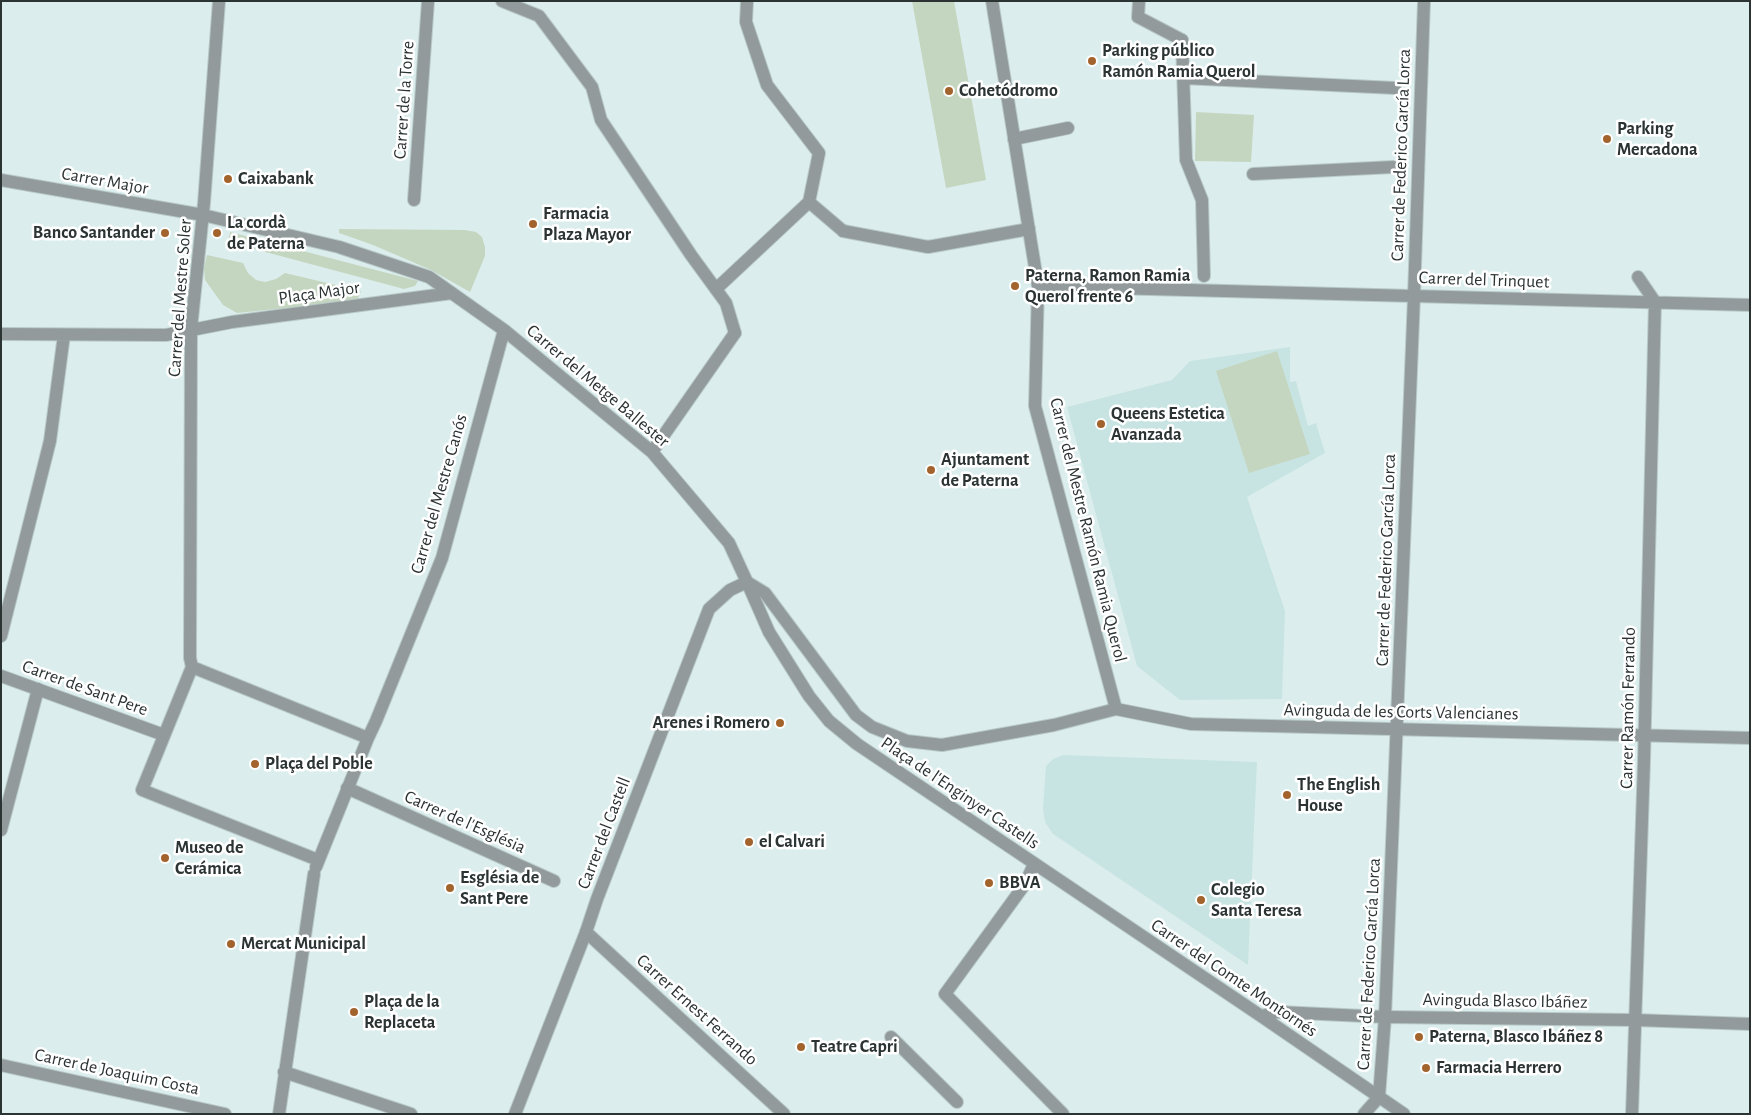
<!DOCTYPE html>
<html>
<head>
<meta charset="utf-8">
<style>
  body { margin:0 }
  #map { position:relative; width:1751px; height:1115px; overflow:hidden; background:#dbeeed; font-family:"Alegreya Sans",sans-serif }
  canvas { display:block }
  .frame { position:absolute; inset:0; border:2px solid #2c3333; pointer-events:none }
</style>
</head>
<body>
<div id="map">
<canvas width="1751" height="1115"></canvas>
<div class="frame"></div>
</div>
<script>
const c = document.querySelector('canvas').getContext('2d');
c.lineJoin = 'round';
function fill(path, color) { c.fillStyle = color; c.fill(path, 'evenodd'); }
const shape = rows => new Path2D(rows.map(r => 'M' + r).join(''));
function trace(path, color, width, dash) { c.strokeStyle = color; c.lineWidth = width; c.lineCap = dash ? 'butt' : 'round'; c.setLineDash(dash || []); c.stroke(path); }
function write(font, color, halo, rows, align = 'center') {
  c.font = font + ' "Alegreya Sans",sans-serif'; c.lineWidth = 5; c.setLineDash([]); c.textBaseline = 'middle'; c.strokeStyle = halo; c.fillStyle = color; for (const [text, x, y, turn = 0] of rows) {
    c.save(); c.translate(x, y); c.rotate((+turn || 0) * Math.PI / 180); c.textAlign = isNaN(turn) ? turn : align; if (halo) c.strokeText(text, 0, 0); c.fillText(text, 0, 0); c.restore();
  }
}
const built = shape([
  [1290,347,1290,382,1296,381,1308,426,1316,423,1325,453,1247,497,1285,611,1282,699,1180,700,1137,666,1067,407,1172,380,1190,361],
  [1063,755,1257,762,1248,965,1053,834,1045,822,1043,808,1046,766,1053,759]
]);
const green = shape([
  [912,1,954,1,986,180,946,188],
  [1196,112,1254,115,1251,162,1195,161],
  [339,229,465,230,476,232,482,237,485,247,485,256,470,292,431,270,373,245,339,233],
  [230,232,418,281,415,286,404,289,228,242],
  [207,255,243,263,248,273,256,280,265,282,276,279,285,273,361,291,357,301,237,313,223,305,205,280,204,268],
  [1277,351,1310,454,1249,473,1216,371]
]);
const service = shape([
  [1014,139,1068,128],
  [843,231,928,247,1029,229],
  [1638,277,1655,302]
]);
const pedestrian = shape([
  [219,1,204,203,191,329,190,658,192,667,142,790,318,860],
  [747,1,746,22,767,85,819,153,809,202],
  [1182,40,1186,160,1202,200,1204,276],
  [1183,78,1395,88],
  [1253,174,1393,167],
  [1,180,203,215,339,247,429,277,504,330,652,452,729,543,747,582,765,593,856,715,872,727,907,741,942,745,1054,725,1116,709],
  [809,202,843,231],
  [716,289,809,202],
  [1,334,166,335,232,322,452,293],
  [652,452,735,333],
  [1,636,50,441,64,335],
  [192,667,368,738],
  [1,676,164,735],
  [347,788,554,881],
  [1034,864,1025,884,945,994,1063,1114],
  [316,867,368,738,376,721,442,558,504,330],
  [891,1037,957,1102]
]);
const minor = shape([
  [502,1,539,16,592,87,601,120,691,255,726,303,735,333],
  [992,1,1038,286,1035,406,1116,709],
  [1139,1,1138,17,1182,40],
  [414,200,428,1],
  [1038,286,1750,305],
  [1,830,38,689],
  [1261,1016,1279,1012,1385,1017],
  [1,1065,225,1114],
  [284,1072,411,1114],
  [279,1114,314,874],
  [784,1114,586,932,597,899,709,609,730,590,747,582,769,632,809,696,829,721,857,744,1261,1016,1404,1114],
  [1364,1114,1379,1097,1385,1017,1414,296,1424,1],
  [1632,1114,1644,761,1655,302]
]);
const tertiary = shape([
  [1116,709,1191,724,1750,738],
  [1385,1017,1635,1020,1750,1024],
  [515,1114,586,932]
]);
const markers = [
  [1092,61,5,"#a3632d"],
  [949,91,5,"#a3632d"],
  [1607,139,5,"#a3632d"],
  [228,179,5,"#a3632d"],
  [533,224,5,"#a3632d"],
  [165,233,5,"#a3632d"],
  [217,233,5,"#a3632d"],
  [1015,286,5,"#a3632d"],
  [1101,424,5,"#a3632d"],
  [931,470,5,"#a3632d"],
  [780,723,5,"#a3632d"],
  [255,764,5,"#a3632d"],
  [1287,795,5,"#a3632d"],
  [749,842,5,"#a3632d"],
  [165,858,5,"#a3632d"],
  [989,883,5,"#a3632d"],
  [450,888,5,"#a3632d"],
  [1201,900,5,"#a3632d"],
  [231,944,5,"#a3632d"],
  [354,1012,5,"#a3632d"],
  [1419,1037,5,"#a3632d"],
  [801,1047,5,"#a3632d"],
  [1426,1068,5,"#a3632d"]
];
const poiNames = [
  ["Parking público",1102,51],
  ["Ramón Ramia Querol",1102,72],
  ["Cohetódromo",959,91],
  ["Parking",1617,129],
  ["Mercadona",1617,150],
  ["Caixabank",238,179],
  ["Farmacia",543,214],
  ["Plaza Mayor",543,235],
  ["La cordà",227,223],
  ["de Paterna",227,244],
  ["Banco Santander",155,233,"right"],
  ["Paterna, Ramon Ramia",1025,276],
  ["Querol frente 6",1025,297],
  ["Queens Estetica",1111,414],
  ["Avanzada",1111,435],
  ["Ajuntament",941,460],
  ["de Paterna",941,481],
  ["Arenes i Romero",770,723,"right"],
  ["Plaça del Poble",265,764],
  ["The English",1297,785],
  ["House",1297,806],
  ["el Calvari",759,842],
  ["Museo de",175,848],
  ["Cerámica",175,869],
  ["Església de",460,878],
  ["Sant Pere",460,899],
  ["BBVA",999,883],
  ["Colegio",1211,890],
  ["Santa Teresa",1211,911],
  ["Mercat Municipal",241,944],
  ["Plaça de la",364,1002],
  ["Replaceta",364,1023],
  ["Paterna, Blasco Ibáñez 8",1429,1037],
  ["Teatre Capri",811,1047],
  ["Farmacia Herrero",1436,1068]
];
const streetNames = [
  ["Carrer de la Torre",404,100,-86],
  ["Carrer de Federico García Lorca",1401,155,-88],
  ["Carrer Major",105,181,10],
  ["Carrer del Trinquet",1484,280,2],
  ["Plaça Major",319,293,-8],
  ["Carrer del Mestre Soler",180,298,-86],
  ["Carrer del Metge Ballester",598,386,40],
  ["Carrer del Mestre Canós",439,494,-74],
  ["Carrer del Mestre Ramón Ramia Querol",1088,530,76],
  ["Carrer de Federico García Lorca",1386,560,-88],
  ["Carrer de Sant Pere",85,688,20],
  ["Carrer Ramón Ferrando",1628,708,-89],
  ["Avinguda de les Corts Valencianes",1401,712,1],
  ["Plaça de l'Enginyer Castells",960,793,34],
  ["Carrer de l'Església",465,822,24],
  ["Carrer del Castell",604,833,-69],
  ["Carrer de Federico García Lorca",1369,964,-87],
  ["Carrer del Comte Montornés",1234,978,34],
  ["Avinguda Blasco Ibáñez",1505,1001,1],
  ["Carrer Ernest Ferrando",697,1010,42],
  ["Carrer de Joaquim Costa",117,1072,12]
];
fill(built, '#c7e4e2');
fill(green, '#c5d6c0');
trace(service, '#b8c9c8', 14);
trace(pedestrian, '#b8c9c8', 14);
trace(minor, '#b8c9c8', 14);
trace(tertiary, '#b8c9c8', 14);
trace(service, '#929a9c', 12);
trace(pedestrian, '#929a9c', 12);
trace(minor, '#929a9c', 12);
trace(tertiary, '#929a9c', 12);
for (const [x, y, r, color] of markers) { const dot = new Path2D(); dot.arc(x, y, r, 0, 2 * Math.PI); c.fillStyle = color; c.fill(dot); trace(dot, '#fff', 2); }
write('bold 18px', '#2c3333', '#fff', poiNames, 'left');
write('18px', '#2c3333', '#fff', streetNames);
</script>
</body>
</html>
